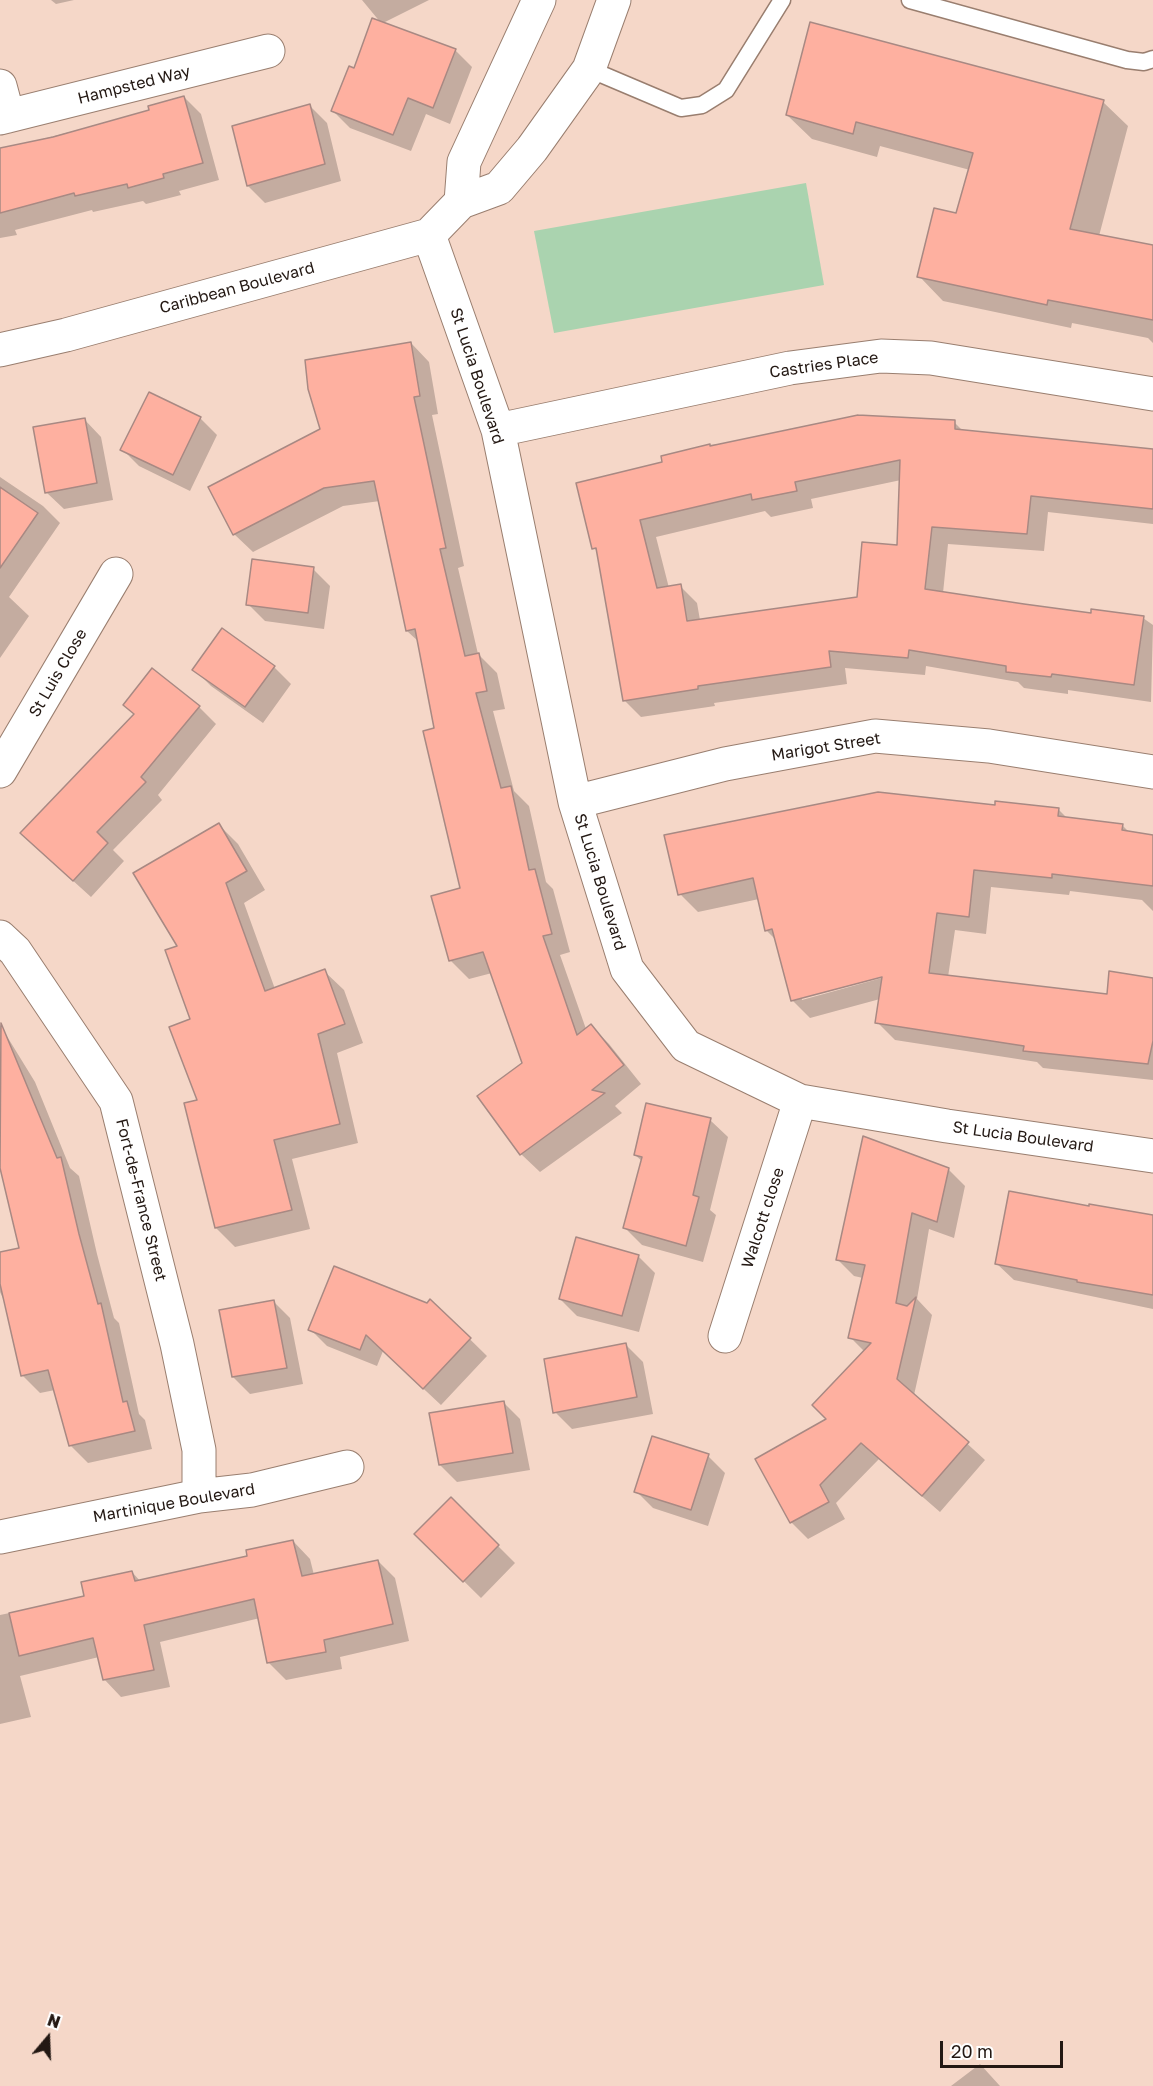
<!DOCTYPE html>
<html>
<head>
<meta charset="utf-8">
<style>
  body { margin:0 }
  #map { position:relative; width:1153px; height:2086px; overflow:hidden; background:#f5d7c8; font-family:"Golos Text",sans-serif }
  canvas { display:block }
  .north { position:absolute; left:18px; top:2008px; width:60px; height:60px; -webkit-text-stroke:4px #fff; paint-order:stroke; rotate:19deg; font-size:16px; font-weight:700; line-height:24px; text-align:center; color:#231813 }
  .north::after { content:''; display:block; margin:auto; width:21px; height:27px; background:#231813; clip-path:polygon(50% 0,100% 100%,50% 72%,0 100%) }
  .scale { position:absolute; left:940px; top:2041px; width:123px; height:27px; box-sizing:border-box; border:3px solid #231813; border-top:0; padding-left:8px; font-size:18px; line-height:21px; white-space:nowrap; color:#231813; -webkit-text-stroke:4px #fff; paint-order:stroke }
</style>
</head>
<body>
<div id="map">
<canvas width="1153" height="2086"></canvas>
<div class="north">N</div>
<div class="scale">20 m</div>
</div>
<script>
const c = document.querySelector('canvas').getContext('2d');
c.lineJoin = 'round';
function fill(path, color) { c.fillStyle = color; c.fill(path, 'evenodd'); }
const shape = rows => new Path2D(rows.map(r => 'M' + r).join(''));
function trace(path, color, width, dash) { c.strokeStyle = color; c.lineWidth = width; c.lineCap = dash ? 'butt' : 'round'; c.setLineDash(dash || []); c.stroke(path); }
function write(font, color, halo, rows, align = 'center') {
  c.font = font + ' "Golos Text",sans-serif'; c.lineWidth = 4.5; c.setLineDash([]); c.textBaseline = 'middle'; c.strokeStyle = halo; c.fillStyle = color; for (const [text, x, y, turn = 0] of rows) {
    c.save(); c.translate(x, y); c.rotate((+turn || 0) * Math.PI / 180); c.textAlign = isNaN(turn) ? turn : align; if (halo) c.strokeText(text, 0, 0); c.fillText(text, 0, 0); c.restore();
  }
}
const green = shape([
  [806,183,824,285,554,333,534,231]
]);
const shadow = shape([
  [51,0,74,0,56,4],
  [362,0,429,0,383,23,455,50,472,67,450,124,426,114,411,151,350,128,333,111,381,23],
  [184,97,201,114,219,180,179,191,181,195,146,204,143,201,93,212,92,210,15,230,17,235,0,238,0,150,151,111],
  [1103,102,1128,126,1099,236,1153,265,1153,343,1148,338,1072,323,1071,328,943,301,919,276,957,215,970,170,880,146,877,157,812,139,787,115],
  [310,106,327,123,341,181,265,203,248,186],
  [411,343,429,362,438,414,432,415,464,566,458,568,478,654,497,673,505,709,493,711,514,791,529,806,546,882,553,889,570,952,560,955,586,1029,591,1026,609,1044,641,1084,615,1106,622,1113,540,1172,521,1154,524,1064,492,973,469,979,450,960,462,890,419,642,407,631,380,501,343,506,253,552,234,534,322,430],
  [200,418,217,435,190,491,139,466,122,449],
  [84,419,101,437,113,500,64,509,46,492],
  [954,422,964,432,1153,451,1153,524,1048,512,1044,551,948,544,943,593,1092,614,1143,618,1153,625,1151,702,1068,690,1068,694,1024,688,1018,682,926,666,925,675,845,668,847,684,714,703,715,706,641,717,624,700,599,553,594,548,664,463,709,445],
  [901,480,898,547,858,599,700,620,697,603,680,586,669,588,656,537,765,511,771,517,813,508,811,499],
  [0,477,43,506,60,523,9,597,29,616,0,658],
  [313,569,330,586,324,629,265,621,248,604],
  [274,667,291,684,263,723,211,686,194,669],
  [125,705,199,707,216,724,158,795,162,800,113,850,124,861,91,897,39,850,135,715],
  [996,807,1059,810,1067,818,1122,825,1130,833,1153,836,1153,911,1142,900,1070,891,1069,895,991,887,986,934,955,930,948,977,1109,996,1153,980,1153,1080,1043,1068,1037,1062,895,1040,877,1022,880,999,810,1018,792,1000,776,940,766,930,759,899,698,912,680,894],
  [889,973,889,976,802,1000,802,996],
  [219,825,238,844,265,890,244,903,275,989,324,971,344,990,363,1043,337,1053,358,1143,292,1159,310,1229,235,1247,216,1228,199,1101,192,1020,179,947],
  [0,1025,35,1082,70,1168,79,1176,97,1254,114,1318,119,1323,139,1414,145,1420,152,1449,88,1463,70,1445,55,1390,40,1393,22,1375,6,1305,0,1292,0,1254,21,1249,10,1170,0,1146],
  [710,1120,728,1137,710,1210,716,1215,703,1262,642,1245,625,1228,642,1161,635,1155],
  [948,1169,965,1186,954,1238,929,1229,917,1299,932,1315,914,1395,985,1460,940,1512,879,1459,836,1503,845,1519,808,1539,791,1522,828,1419,865,1352,850,1337,863,1278,854,1276,837,1259],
  [1090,1206,1153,1215,1153,1309,1014,1280,996,1263],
  [638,1256,655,1273,639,1332,577,1316,560,1299],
  [273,1301,290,1318,303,1384,250,1394,233,1377],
  [431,1301,487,1356,441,1405,383,1351,377,1366,327,1346,310,1329,427,1305],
  [626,1345,643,1362,653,1414,572,1429,555,1412],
  [503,1402,520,1419,530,1470,457,1482,440,1465],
  [708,1456,725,1473,708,1526,653,1508,636,1491],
  [451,1499,515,1563,481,1598,416,1534],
  [293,1541,310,1559,314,1575,378,1561,395,1578,409,1641,340,1657,342,1669,286,1680,269,1663,260,1618,160,1642,170,1687,121,1697,104,1679,99,1657,20,1676,31,1717,0,1724,0,1615,86,1597,132,1572,141,1582,249,1557],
  [980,2064,1000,2086,951,2086]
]);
const building = shape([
  [372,18,456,49,433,108,408,98,393,135,331,111,349,66,354,68,372,18],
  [810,22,1104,100,1070,229,1153,245,1153,320,1048,300,1047,305,917,277,934,208,956,213,973,153,856,122,853,134,786,115,810,22],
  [184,96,203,163,163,174,164,178,128,188,127,184,75,196,74,193,0,213,0,148,53,137,149,110,148,106,184,96],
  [310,104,325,164,247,186,232,126,310,104],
  [411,342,420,396,414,397,446,548,440,549,465,656,479,653,487,691,476,693,501,788,511,786,529,870,535,869,552,934,543,936,577,1035,591,1024,624,1065,592,1090,605,1093,520,1155,477,1096,522,1063,483,952,449,961,431,896,460,888,423,731,434,728,415,629,406,631,374,481,324,488,233,535,208,487,320,429,308,389,305,360,411,342],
  [149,392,201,417,173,475,120,450,149,392],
  [858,415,955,420,955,429,1153,449,1153,509,1031,496,1027,534,932,527,925,589,1024,604,1091,613,1091,609,1144,616,1134,685,1052,674,1051,677,1006,672,1006,666,909,650,908,658,829,651,831,667,698,686,698,689,623,701,596,548,592,549,576,483,662,462,661,456,710,444,710,446,858,415],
  [900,460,897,545,862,542,857,597,687,621,681,584,657,588,640,520,751,494,752,500,797,491,795,482,900,460],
  [85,418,97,483,45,493,33,427,85,418],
  [0,487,38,513,0,568,0,487],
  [252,559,314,567,308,613,246,605,252,559],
  [222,628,275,666,245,707,192,670,222,628],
  [152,668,200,706,141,777,146,782,97,832,108,843,73,881,20,833,134,714,123,705,152,668],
  [878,792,995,805,995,801,1059,808,1058,816,1123,824,1122,830,1153,835,1153,886,1052,874,1052,878,974,870,969,917,937,913,929,973,1107,994,1109,971,1153,978,1153,1041,1148,1064,1023,1051,1024,1046,875,1023,882,977,791,1001,772,929,765,931,753,878,678,895,664,835,878,792],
  [219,823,247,871,226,883,265,991,325,969,345,1024,318,1034,340,1124,274,1140,292,1210,215,1228,184,1103,197,1100,169,1027,190,1019,165,950,177,946,133,873,219,823],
  [1,1023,57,1158,61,1157,79,1234,98,1304,101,1303,123,1402,127,1401,135,1431,69,1446,48,1370,21,1376,0,1284,0,1252,19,1248,0,1168,1,1023],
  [646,1103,711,1118,693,1195,699,1197,686,1246,623,1228,642,1157,634,1155,646,1103],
  [863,1136,949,1168,937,1222,912,1213,896,1303,907,1306,916,1297,897,1379,969,1442,922,1496,861,1443,820,1485,829,1502,790,1523,755,1459,826,1419,812,1405,871,1343,848,1338,865,1265,836,1260,863,1136],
  [1009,1191,1089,1206,1089,1204,1153,1215,1153,1295,1077,1282,1077,1280,995,1264,1009,1191],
  [576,1237,639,1255,622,1316,559,1299,576,1237],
  [334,1266,427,1303,430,1299,471,1338,423,1389,366,1335,360,1350,308,1330,334,1266],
  [274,1300,287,1368,232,1377,219,1310,274,1300],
  [626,1343,637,1397,553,1413,544,1359,626,1343],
  [504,1401,513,1453,439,1465,429,1413,504,1401],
  [652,1436,709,1454,691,1510,634,1492,652,1436],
  [451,1497,499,1545,463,1582,414,1534,451,1497],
  [293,1540,302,1576,378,1560,393,1624,324,1640,326,1652,267,1663,254,1599,144,1625,154,1670,103,1680,93,1638,19,1656,9,1613,84,1596,81,1582,132,1571,135,1581,247,1556,246,1550,293,1540]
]);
const service = shape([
  [910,0,1127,60,1144,62,1153,59],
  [589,69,681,108,702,105,726,90,782,0]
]);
const minor = shape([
  [0,86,8,116],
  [0,118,268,51],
  [461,202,464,162,539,0],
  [429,235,498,430,575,802,627,969,686,1046,800,1101,947,1126,1153,1156],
  [0,350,66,335,429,235,461,202,499,188,532,149,589,69,614,0],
  [498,430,790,368,881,356,931,358,1153,394],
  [0,771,116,574],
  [575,802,725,764,875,736,989,746,1153,772],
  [0,937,15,951,116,1101,177,1344,199,1450,199,1496],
  [725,1336,800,1101],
  [0,1537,199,1496,252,1490,347,1467]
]);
const streetNames = [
  ["Hampsted Way",134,85,-14],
  ["Caribbean Boulevard",237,288,-15],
  ["Castries Place",824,365,-8],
  ["St Lucia Boulevard",477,376,72],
  ["St Luis Close",58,673,-60],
  ["Marigot Street",826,747,-9],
  ["St Lucia Boulevard",600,882,73],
  ["St Lucia Boulevard",1023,1137,8],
  ["Fort-de-France Street",141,1200,76],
  ["Walcott close",763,1218,-72],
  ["Martinique Boulevard",174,1503,-10]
];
fill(green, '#aad3af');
fill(shadow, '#0003');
fill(building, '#feb0a0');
trace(building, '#a88983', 1.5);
trace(service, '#997e6f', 19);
trace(minor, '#997e6f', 35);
trace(service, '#fff', 16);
trace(minor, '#fff', 33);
write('16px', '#231813', '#fff', streetNames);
</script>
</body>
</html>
